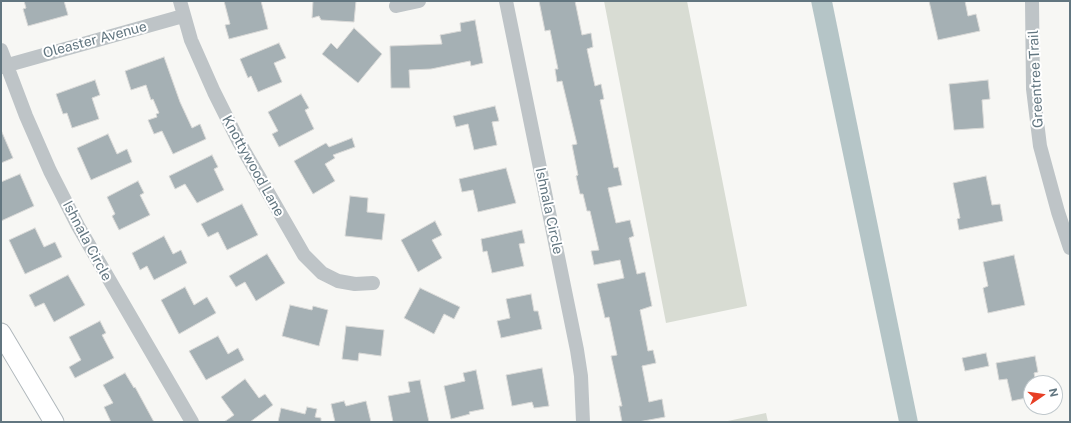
<!DOCTYPE html>
<html>
<head>
<meta charset="utf-8">
<style>
  body { margin:0 }
  #map { position:relative; width:1071px; height:423px; overflow:hidden; background:#f7f7f4; font-family:"Public Sans",sans-serif }
  canvas { display:block }
  .frame { position:absolute; inset:0; border:2px solid #627680; pointer-events:none }
  .north { position:absolute; left:1023px; top:375px; width:40px; height:40px; box-sizing:border-box; background:#fff; border:1px solid #c0c8cc; border-radius:50%; rotate:77deg; font-size:11px; font-weight:700; line-height:16px; text-align:center; color:#627680 }
  .north::after { content:''; display:block; margin:auto; width:14px; height:18px; background:#e73f25; clip-path:polygon(50% 0,100% 100%,50% 72%,0 100%) }
</style>
</head>
<body>
<div id="map">
<canvas width="1071" height="423"></canvas>
<div class="frame"></div>
<div class="north">N</div>
</div>
<script>
const c = document.querySelector('canvas').getContext('2d');
c.lineJoin = 'round';
function fill(path, color) { c.fillStyle = color; c.fill(path, 'evenodd'); }
const shape = rows => new Path2D(rows.map(r => 'M' + r).join(''));
function trace(path, color, width, dash) { c.strokeStyle = color; c.lineWidth = width; c.lineCap = dash ? 'butt' : 'round'; c.setLineDash(dash || []); c.stroke(path); }
function write(font, color, halo, rows, align = 'center') {
  c.font = font + ' "Public Sans",sans-serif'; c.lineWidth = 4; c.setLineDash([]); c.textBaseline = 'middle'; c.strokeStyle = halo; c.fillStyle = color; for (const [text, x, y, turn = 0] of rows) {
    c.save(); c.translate(x, y); c.rotate((+turn || 0) * Math.PI / 180); c.textAlign = isNaN(turn) ? turn : align; if (halo) c.strokeText(text, 0, 0); c.fillText(text, 0, 0); c.restore();
  }
}
const green = shape([
  [604,1,687,1,747,306,666,323],
  [766,413,768,422,723,422]
]);
const water = shape([
  [811,1,832,1,918,422,899,422]
]);
const building = shape([
  [24,1,64,1,68,15,28,26,23,9,26,8,24,1],
  [224,1,261,1,268,29,229,39,225,25,230,24,224,1],
  [313,1,356,1,354,22,321,20,319,16,312,18,313,1],
  [539,1,575,1,582,35,591,33,593,47,587,49,595,86,601,84,604,99,600,100,614,168,618,167,622,185,608,188,616,223,630,220,634,236,629,238,637,274,645,272,652,306,640,310,648,351,653,350,656,363,642,366,649,402,662,399,665,417,638,422,622,422,619,406,622,406,611,356,617,355,609,317,605,318,597,284,624,278,620,260,594,265,591,251,599,250,590,211,587,211,583,194,580,194,576,176,578,175,572,145,577,144,562,81,557,82,555,69,558,69,550,30,545,31,539,1],
  [929,1,965,1,968,16,976,14,980,31,938,40,929,1],
  [475,20,483,63,471,66,470,61,431,69,409,70,410,88,391,88,390,46,442,44,440,35,461,31,460,23,475,20],
  [354,28,382,54,358,83,322,54,331,43,337,49,354,28],
  [279,43,286,58,274,63,282,82,258,92,251,76,248,78,240,59,279,43],
  [164,57,180,102,192,128,200,124,206,139,173,154,162,131,154,134,148,120,157,117,156,114,159,113,153,99,151,100,146,85,131,90,125,71,164,57],
  [95,80,100,95,92,98,99,119,72,128,67,113,63,114,56,94,95,80],
  [988,80,990,99,982,100,984,128,954,130,949,84,988,80],
  [301,94,309,108,305,110,314,129,279,147,272,134,278,131,268,112,301,94],
  [495,106,499,121,492,122,497,145,474,150,468,124,456,127,453,116,495,106],
  [1,130,13,158,1,163,1,130],
  [108,134,117,154,127,149,132,162,91,180,77,148,108,134],
  [352,138,355,147,333,155,335,158,325,164,335,181,313,194,294,161,326,143,329,147,352,138],
  [212,155,218,167,214,169,224,190,197,203,185,184,175,189,169,176,212,155],
  [506,168,516,203,478,212,473,190,462,192,459,179,506,168],
  [20,174,34,206,1,221,1,182,20,174],
  [986,176,992,205,1000,204,1003,221,959,230,957,219,960,218,953,183,986,176],
  [138,181,144,193,140,195,150,215,119,230,112,216,115,214,107,197,138,181],
  [350,196,368,198,367,212,385,214,382,240,345,236,350,196],
  [242,204,258,235,227,250,218,232,208,237,201,224,242,204],
  [435,221,442,235,432,240,442,258,418,272,401,240,435,221],
  [35,228,44,247,55,242,62,257,25,274,9,240,35,228],
  [522,230,525,243,519,244,524,266,492,273,487,251,483,252,481,239,522,230],
  [164,236,173,254,181,250,187,263,154,280,147,266,140,270,132,253,164,236],
  [267,254,285,283,256,301,245,282,236,287,229,276,267,254],
  [1014,255,1025,305,988,313,983,288,988,286,983,262,1014,255],
  [68,275,85,305,54,322,44,303,35,307,29,295,68,275],
  [185,287,194,305,207,297,216,313,179,334,161,300,185,287],
  [420,288,460,307,454,319,444,314,434,334,404,318,420,288],
  [531,294,534,311,538,311,542,329,501,338,497,321,510,318,506,299,531,294],
  [290,305,312,310,313,306,328,310,319,346,282,336,290,305],
  [100,321,106,333,102,335,114,358,75,378,69,367,81,360,69,337,100,321],
  [346,326,384,330,381,356,359,353,358,361,342,359,346,326],
  [218,336,228,354,238,348,244,360,206,380,189,351,218,336],
  [986,353,989,366,965,371,962,358,986,353],
  [1035,356,1038,372,1034,373,1036,383,1031,383,1031,397,1012,401,1007,379,999,380,996,363,1035,356],
  [542,368,549,406,534,408,532,402,512,406,506,375,542,368],
  [476,370,484,409,469,412,470,414,451,419,444,386,465,381,463,373,476,370],
  [125,373,134,388,135,387,154,422,111,422,104,407,113,403,103,385,125,373],
  [245,379,259,398,265,394,273,405,250,422,224,422,234,415,221,397,245,379],
  [420,380,429,422,393,422,388,396,410,392,408,382,420,380],
  [344,401,346,406,366,401,371,422,335,422,331,404,344,401],
  [307,407,317,409,315,417,321,418,321,422,278,422,281,408,305,414,307,407]
]);
const street = shape([
  [180,1,191,40,214,92,239,142,304,255,322,273,338,281,355,284,373,283],
  [506,1,577,350,581,376,583,422],
  [1032,1,1033,89,1040,146,1058,212,1070,248],
  [396,6,419,1],
  [1,50,26,116,50,171,78,226,192,422],
  [1,67,183,16]
]);
const secondary = shape([
  [1,333,54,422]
]);
const streetNames = [
  ["Oleaster Avenue",95,40,-15],
  ["Greentree Trail",1036,79,-93],
  ["Knottywood Lane",253,166,61],
  ["Ishnala Circle",549,211,78],
  ["Ishnala Circle",87,241,62]
];
fill(green, '#d8dcd3');
fill(water, '#b5c5c7');
fill(building, '#a5b0b4');
trace(building, '#d9d9d7', 1);
trace(secondary, '#b0b8bc', 21);
trace(street, '#bec4c7', 14);
trace(secondary, '#fff', 19);
write('14px', '#627680', '#fff', streetNames);
</script>
</body>
</html>
